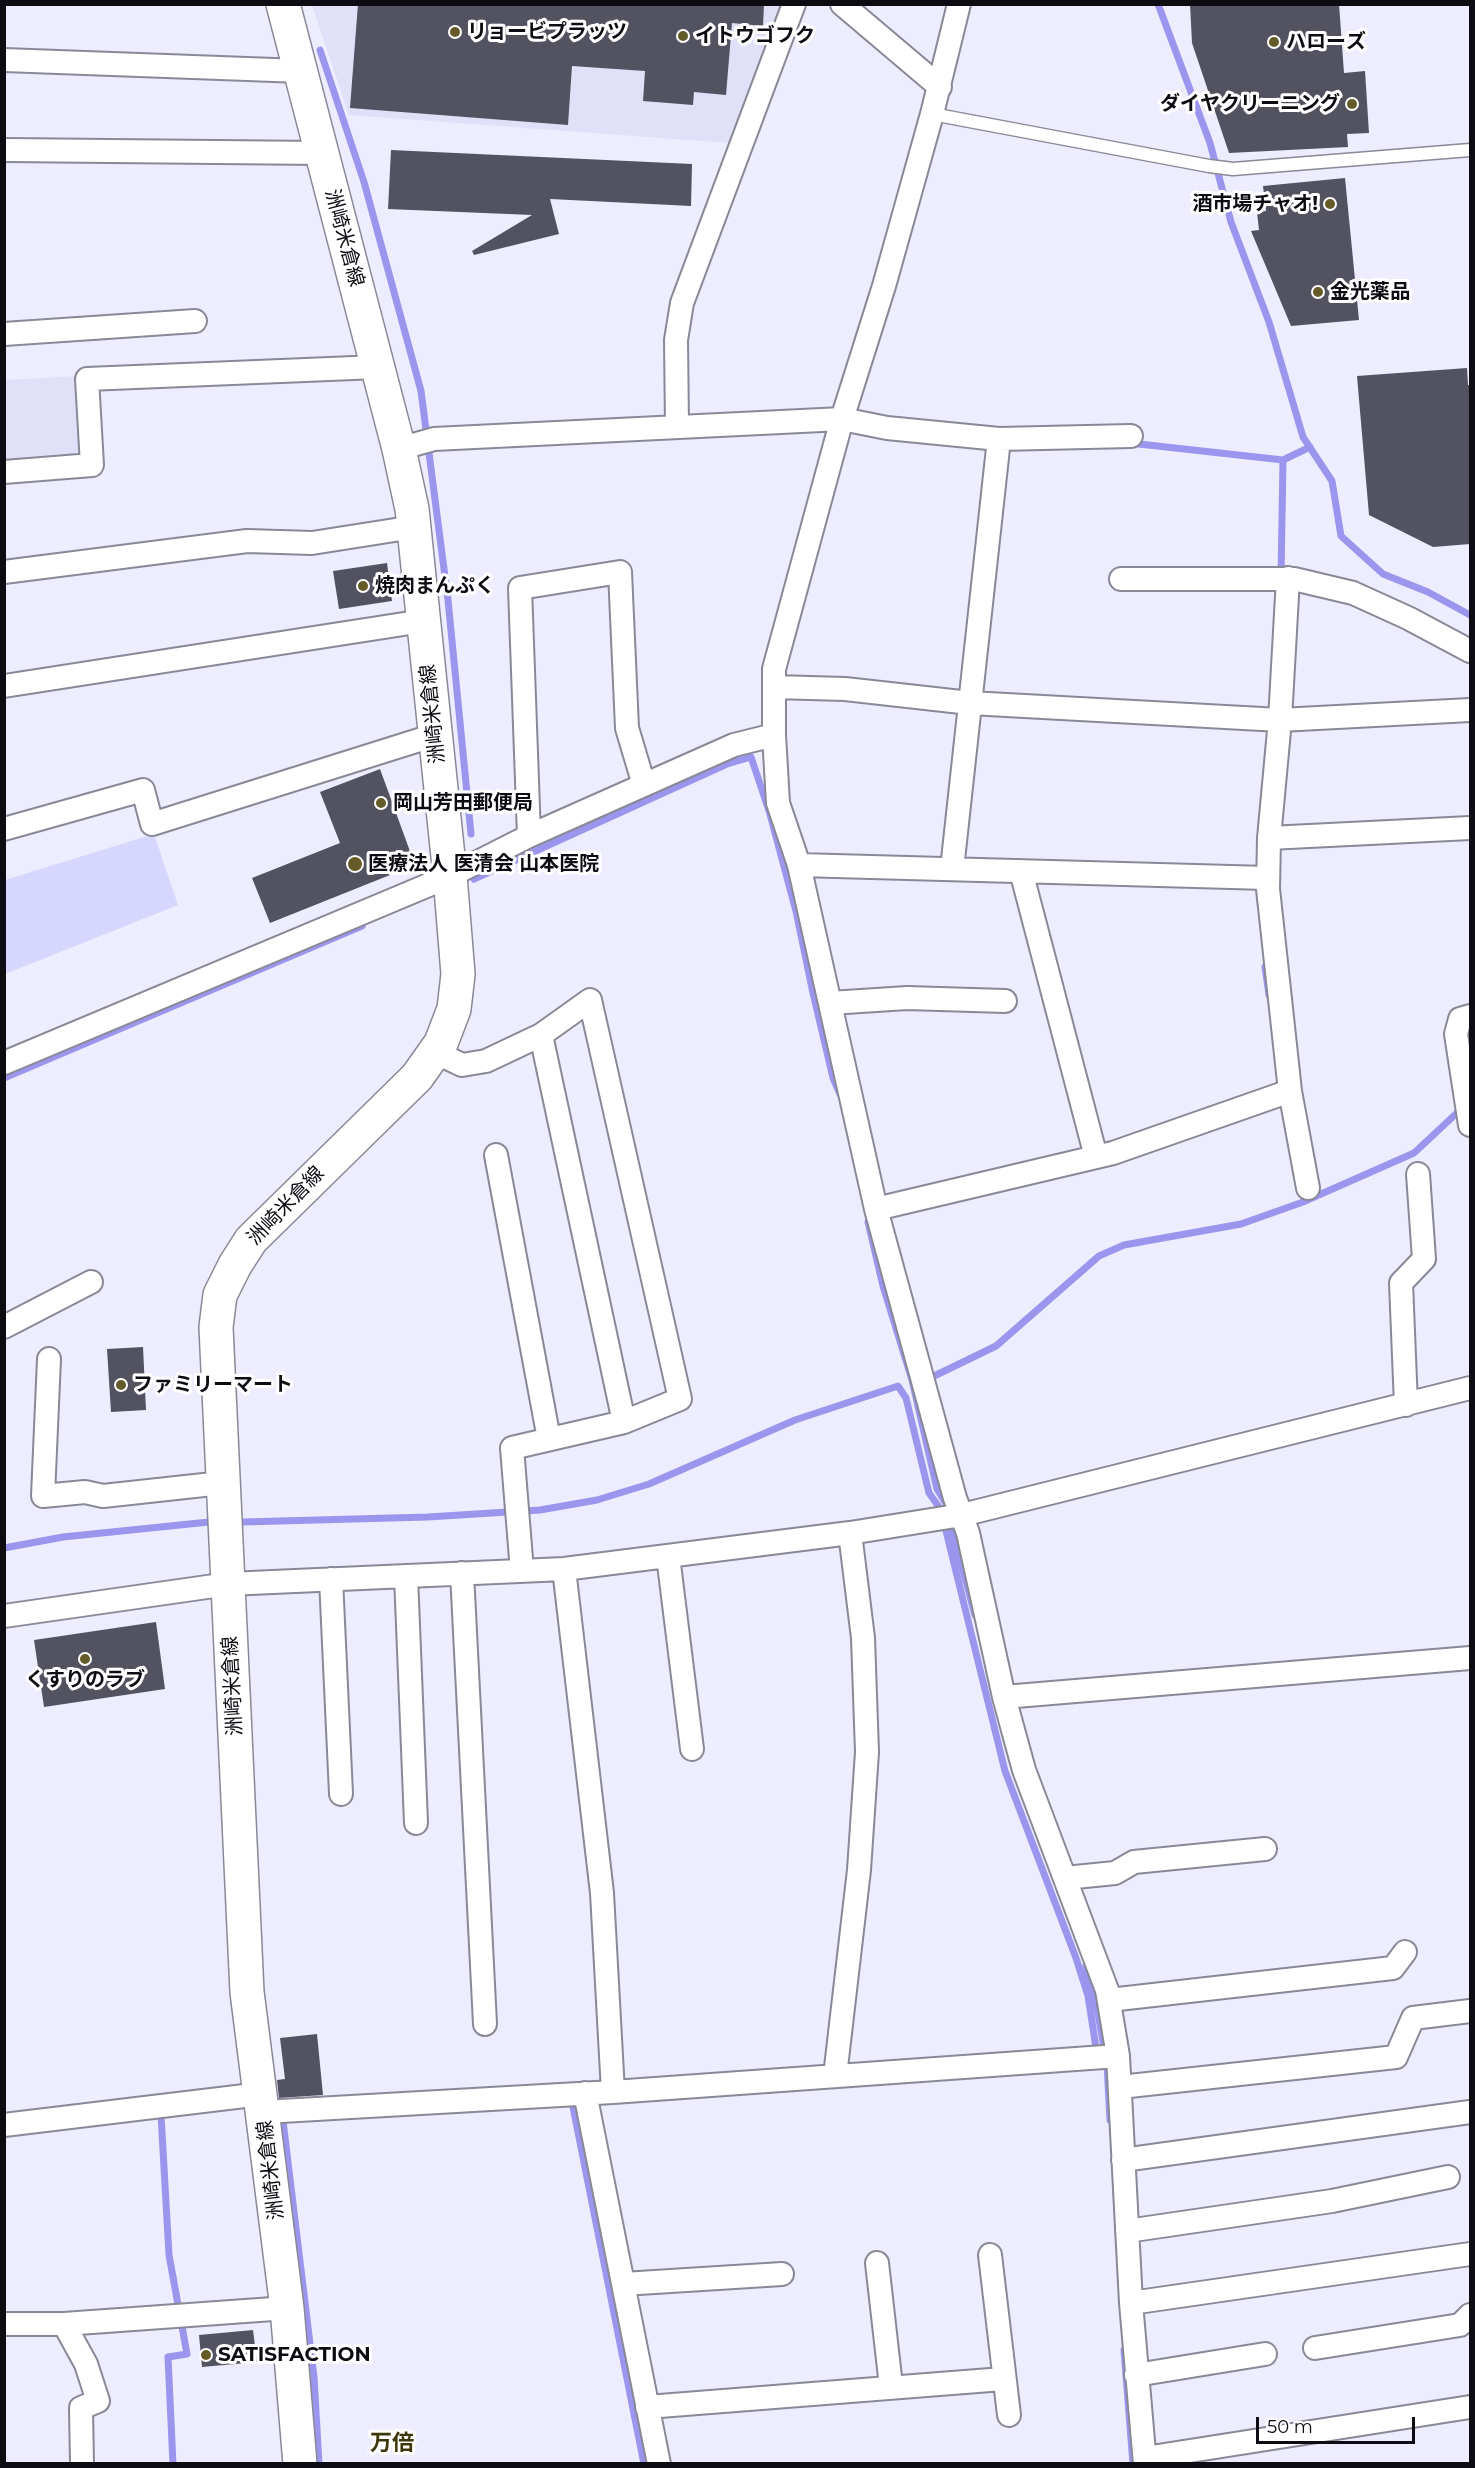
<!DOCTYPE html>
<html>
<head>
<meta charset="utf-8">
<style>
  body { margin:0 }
  #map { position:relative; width:1475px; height:2468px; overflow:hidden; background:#ededff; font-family:Montserrat,sans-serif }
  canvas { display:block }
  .frame { position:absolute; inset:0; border:6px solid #0d0c12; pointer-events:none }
  .scale { position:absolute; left:1256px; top:2417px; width:159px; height:27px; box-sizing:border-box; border:3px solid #0d0c12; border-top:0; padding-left:8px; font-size:18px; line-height:21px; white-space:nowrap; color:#0d0c12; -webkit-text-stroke:4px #fff; paint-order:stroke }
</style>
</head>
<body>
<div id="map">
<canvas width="1475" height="2468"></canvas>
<div class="frame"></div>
<div class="scale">50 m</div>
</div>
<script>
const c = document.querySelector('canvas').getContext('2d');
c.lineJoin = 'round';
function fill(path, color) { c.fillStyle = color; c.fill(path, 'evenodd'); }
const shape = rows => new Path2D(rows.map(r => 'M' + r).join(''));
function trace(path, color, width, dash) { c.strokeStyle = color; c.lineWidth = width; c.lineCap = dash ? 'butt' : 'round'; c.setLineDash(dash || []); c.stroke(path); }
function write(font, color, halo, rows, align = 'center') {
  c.font = font + ' Montserrat,"Noto Sans JP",sans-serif'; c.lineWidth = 6; c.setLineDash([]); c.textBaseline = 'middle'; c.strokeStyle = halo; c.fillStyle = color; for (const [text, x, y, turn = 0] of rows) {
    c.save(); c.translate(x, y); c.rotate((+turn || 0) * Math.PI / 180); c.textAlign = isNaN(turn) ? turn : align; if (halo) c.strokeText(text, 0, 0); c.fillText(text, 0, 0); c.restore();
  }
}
const built = shape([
  [312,5,782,5,729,143,349,115],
  [77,376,83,460,5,466,5,380]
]);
const green = shape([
  [154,834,178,905,5,974,5,880]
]);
const stream = shape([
  [1158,4,1210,143,1231,222,1269,322,1303,437,1332,481,1341,536,1383,574,1428,592,1470,615],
  [320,50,364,182,421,391,448,600,471,834],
  [1130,443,1283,460],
  [1281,577,1283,460,1310,447],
  [474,879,727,764,751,757,770,814,796,911,813,993,833,1078,840,1094],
  [1265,967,1269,995],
  [4,1078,362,926],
  [868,1222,883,1286,912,1380,937,1489,945,1502],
  [926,1380,996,1346,1099,1256,1124,1245,1241,1224,1303,1202,1414,1153,1459,1111,1465,1109],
  [243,1522,428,1517,540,1510,597,1500,649,1484,795,1420,898,1386,906,1398,929,1493,939,1507,946,1531,1005,1771,1076,1958,1088,1996,1097,2054],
  [950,1522,975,1615],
  [4,1548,63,1537,209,1522],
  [1086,1966,1095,1997,1107,2064,1110,2120],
  [573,2107,644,2464],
  [161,2115,169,2255,187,2354,168,2357,173,2464],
  [283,2121,314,2377,319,2464],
  [1124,2350,1133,2464]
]);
const building = shape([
  [358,4,764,4,763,26,732,23,726,95,694,92,693,105,643,101,645,71,572,66,568,125,350,108],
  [1190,4,1339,4,1344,73,1365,71,1369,133,1347,134,1348,147,1229,153,1192,43],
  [391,150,692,164,691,206,550,199,559,234,474,255,472,251,532,215,388,209],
  [1345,178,1359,320,1291,326,1251,231,1259,230,1257,212,1266,211,1263,186],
  [1467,368,1468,385,1470,385,1470,544,1433,547,1369,515,1357,376],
  [387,563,392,601,339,609,333,571],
  [380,769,415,865,270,923,252,878,340,843,320,792],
  [143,1347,146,1410,111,1412,107,1349],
  [156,1622,165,1689,44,1707,34,1640],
  [317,2034,323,2095,279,2098,277,2080,285,2079,280,2038],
  [253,2330,257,2362,202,2367,199,2335]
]);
const service = shape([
  [932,114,1209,166,1233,169,1470,150]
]);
const minor = shape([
  [842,4,940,87],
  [959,4,932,114,884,286,842,419,774,669,774,735,778,803,799,865,876,1209,955,1498,968,1533,1004,1697,1024,1770,1107,1990,1118,2056,1131,2303,1145,2464],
  [4,60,301,71],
  [4,150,322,153],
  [4,334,195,321],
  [677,426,676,340,682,303,794,4],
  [399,449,434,439,842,419,887,428,999,439,1131,436],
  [4,472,92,465,87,379,378,367],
  [4,572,247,541,312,543,414,527],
  [1288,578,1280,720,1269,838,1268,889,1290,1091,1308,1188],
  [1121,579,1294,579,1353,593,1408,618,1470,651],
  [4,686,423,621],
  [774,687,845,689,970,703,1280,720,1470,710],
  [4,829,143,790,152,824,435,735],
  [529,836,520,588,620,572,627,728,644,785],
  [1269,838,1470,828],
  [799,865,1267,878],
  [952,869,999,439],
  [1021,871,1096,1157],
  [830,1003,907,998,1005,1001],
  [1470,1016,1460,1019,1456,1034,1470,1125],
  [541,1035,624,1422],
  [435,1052,462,1065,486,1061,541,1035,590,1000,680,1399,624,1422,512,1448,522,1571],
  [4,1063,450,876,529,836,734,745,774,735],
  [496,1155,549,1439],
  [876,1209,1113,1153,1290,1091],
  [4,1327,91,1282],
  [49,1359,43,1496,85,1492,103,1496,222,1483],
  [1406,1405,1401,1283,1424,1259,1418,1174],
  [668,1556,692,1749],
  [564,1569,602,1893,613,2092],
  [462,1573,485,2024],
  [406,1576,416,1823],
  [331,1579,341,1794],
  [4,1616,228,1584,564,1569,850,1533,962,1515,1470,1388],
  [1004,1697,1470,1658],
  [1065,1878,1115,1873,1134,1862,1265,1849],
  [1109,2000,1393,1968,1405,1952],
  [835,2076,859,1870,867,1752,863,1638,850,1533],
  [1120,2087,1396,2057,1413,2018,1470,2011],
  [585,2093,659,2464],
  [264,2112,613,2092,1118,2056],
  [4,2125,261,2094],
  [1123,2160,1470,2112],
  [1127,2231,1332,2201,1448,2177],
  [990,2255,1009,2415],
  [877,2263,891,2386],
  [623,2284,782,2274],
  [1131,2303,1470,2254],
  [4,2324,64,2324,287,2308],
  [64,2324,86,2364,98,2401,81,2408,82,2464],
  [1315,2348,1460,2325,1470,2315],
  [1136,2375,1265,2354],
  [647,2407,1003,2379],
  [1145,2458,1470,2407]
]);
const secondary = shape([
  [283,4,399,449,412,509,450,876,458,974,454,1009,441,1043,417,1077,251,1240,235,1265,220,1295,216,1327,247,1992,287,2308,300,2464]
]);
const markers = [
  [455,32,6,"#645b28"],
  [683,36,6,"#645b28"],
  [1274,42,6,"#645b28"],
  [1352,104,6,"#645b28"],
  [1330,204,6,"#645b28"],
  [1318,292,6,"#645b28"],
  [363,586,6,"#645b28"],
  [381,803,6,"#645b28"],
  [355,864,8,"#645b28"],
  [121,1385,6,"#645b28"],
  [85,1659,6,"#645b28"],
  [206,2355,6,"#645b28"]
];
const poiNames = [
  ["リョービプラッツ",467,32],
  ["イトウゴフク",695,36],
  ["ハローズ",1286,42],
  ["ダイヤクリーニング",1340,104,"right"],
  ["酒市場チャオ!",1318,204,"right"],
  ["金光薬品",1330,292],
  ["焼肉まんぷく",375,586],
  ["岡山芳田郵便局",393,803],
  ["医療法人 医清会 山本医院",368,864],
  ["ファミリーマート",133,1385],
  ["くすりのラブ",85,1680,"center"],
  ["SATISFACTION",218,2355]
];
const streetNames = [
  ["洲崎米倉線",344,238,75],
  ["洲崎米倉線",433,714,-96],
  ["洲崎米倉線",286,1206,-46],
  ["洲崎米倉線",233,1686,-93],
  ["洲崎米倉線",271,2170,-97]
];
const quarterNames = [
  ["万倍",392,2444]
];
fill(built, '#e0e0f9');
fill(green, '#d6d6fe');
trace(stream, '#9c95ee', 7);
fill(building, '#525260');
trace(service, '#888897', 15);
trace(minor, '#888897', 26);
trace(secondary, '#888897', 36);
trace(service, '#fff', 12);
trace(minor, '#fff', 22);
trace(secondary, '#fff', 33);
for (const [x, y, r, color] of markers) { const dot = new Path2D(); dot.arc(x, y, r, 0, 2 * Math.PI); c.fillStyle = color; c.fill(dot); trace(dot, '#fff', 2); }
write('bold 20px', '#0d0c12', '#fff', poiNames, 'left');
write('20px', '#0d0c12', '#fff', streetNames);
write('bold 22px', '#3e370c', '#fff', quarterNames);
</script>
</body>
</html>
